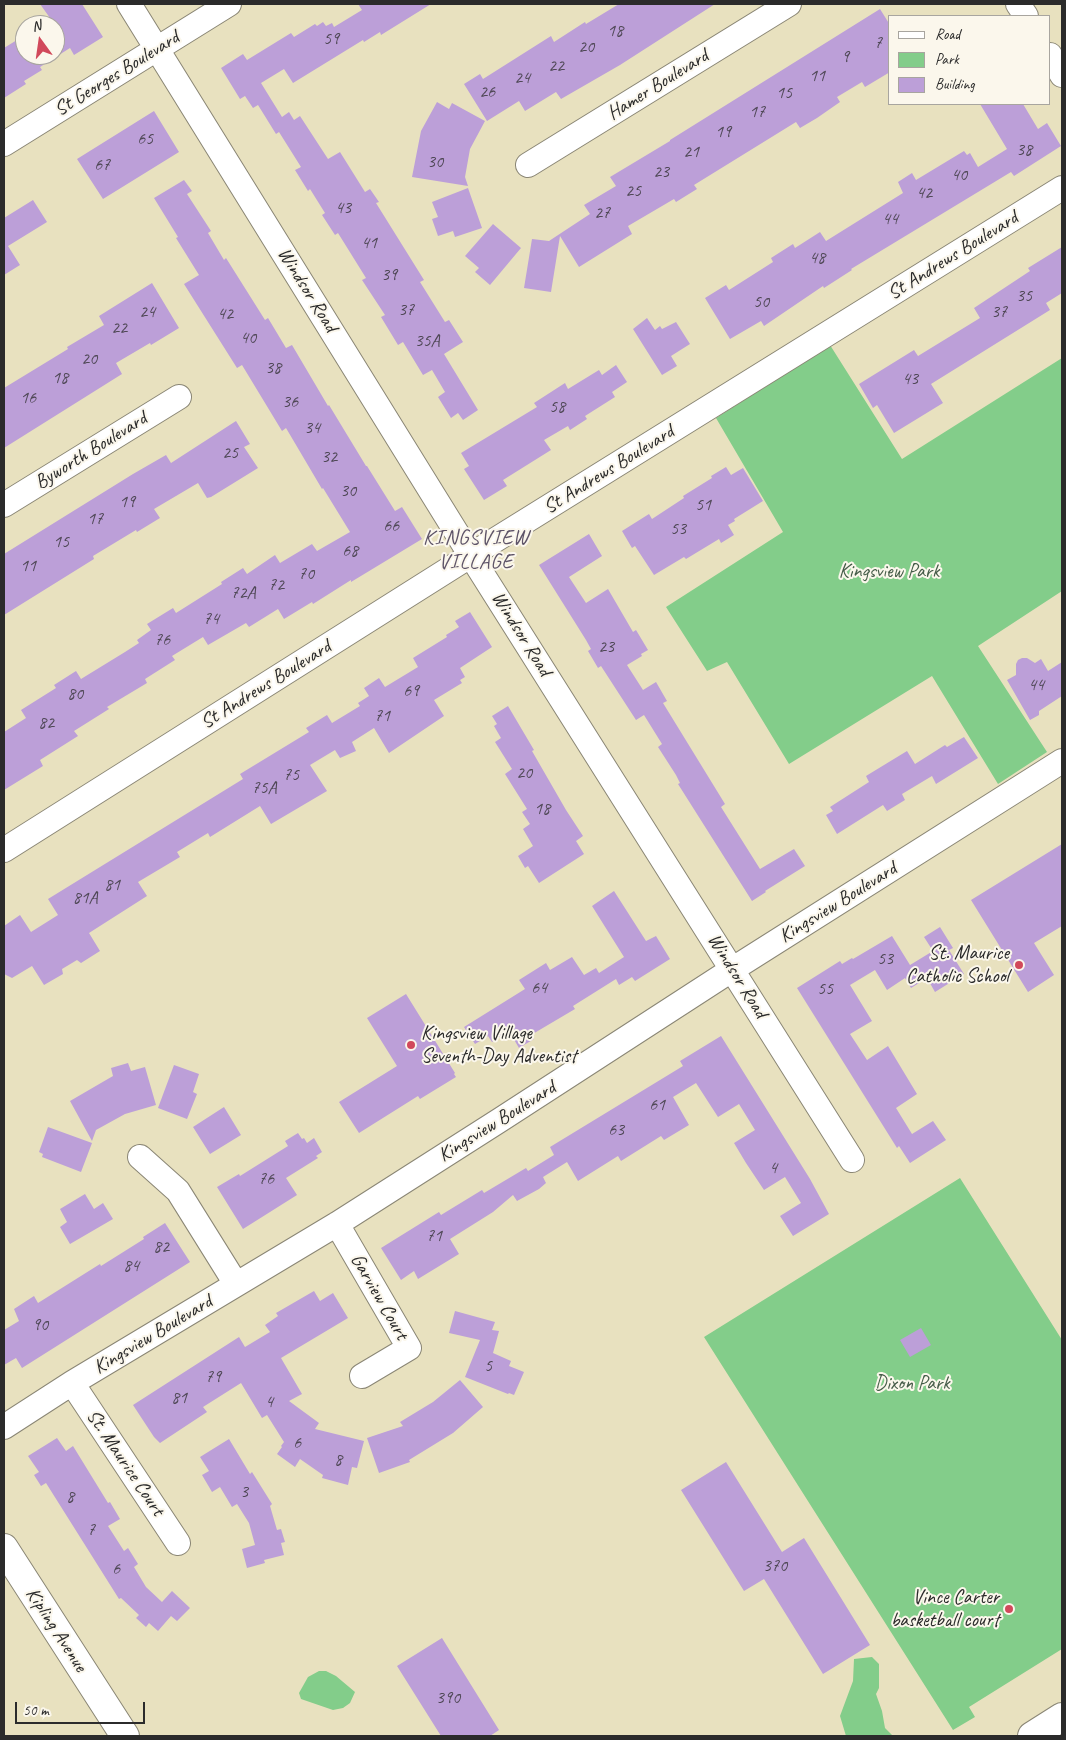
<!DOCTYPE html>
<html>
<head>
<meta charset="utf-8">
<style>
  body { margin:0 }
  #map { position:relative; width:1066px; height:1740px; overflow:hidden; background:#e8e1bf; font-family:Caveat,sans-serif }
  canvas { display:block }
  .frame { position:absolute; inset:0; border:5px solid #2b2b2b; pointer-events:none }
  .legend { position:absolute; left:888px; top:15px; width:162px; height:90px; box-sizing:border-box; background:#fbf7ec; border:1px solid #a8a59f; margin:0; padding:6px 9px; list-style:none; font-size:15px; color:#2b2b2b }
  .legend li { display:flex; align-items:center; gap:10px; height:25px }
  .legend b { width:25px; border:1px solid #a8a59f }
  .north { position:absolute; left:15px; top:15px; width:50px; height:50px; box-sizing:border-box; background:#fbf7ec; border:1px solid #a8a59f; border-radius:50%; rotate:346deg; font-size:14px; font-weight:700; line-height:20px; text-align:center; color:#2b2b2b }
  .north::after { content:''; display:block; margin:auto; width:18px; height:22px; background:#d1495b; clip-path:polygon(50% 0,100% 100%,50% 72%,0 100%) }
  .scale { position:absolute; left:15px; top:1702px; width:130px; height:22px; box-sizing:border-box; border:2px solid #2b2b2b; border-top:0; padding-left:6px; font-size:15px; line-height:18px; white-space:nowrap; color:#2b2b2b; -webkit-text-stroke:4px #fbf7ec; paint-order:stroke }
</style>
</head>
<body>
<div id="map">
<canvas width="1066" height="1740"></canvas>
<div class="frame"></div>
<ul class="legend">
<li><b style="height:6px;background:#fff"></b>Road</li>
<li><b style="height:14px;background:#83cd8a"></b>Park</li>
<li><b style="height:14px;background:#bc9fd8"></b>Building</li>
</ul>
<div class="north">N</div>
<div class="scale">50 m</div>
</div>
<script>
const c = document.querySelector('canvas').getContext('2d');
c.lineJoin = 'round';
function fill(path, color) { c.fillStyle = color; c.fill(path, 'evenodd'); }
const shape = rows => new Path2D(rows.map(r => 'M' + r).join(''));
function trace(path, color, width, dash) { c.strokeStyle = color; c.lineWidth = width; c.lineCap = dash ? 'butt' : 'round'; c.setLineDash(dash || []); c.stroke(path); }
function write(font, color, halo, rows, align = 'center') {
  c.font = font + ' Caveat,sans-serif'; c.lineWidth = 4; c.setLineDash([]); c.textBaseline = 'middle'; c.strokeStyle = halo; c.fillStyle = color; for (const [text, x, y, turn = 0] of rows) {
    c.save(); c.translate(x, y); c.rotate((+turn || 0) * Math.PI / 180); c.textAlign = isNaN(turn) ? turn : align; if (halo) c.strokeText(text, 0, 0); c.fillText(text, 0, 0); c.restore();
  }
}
const green = shape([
  [830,345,902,459,1062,358,1062,591,978,646,1047,752,998,784,932,676,789,764,727,662,707,671,666,607,783,532,716,418],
  [960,1178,1062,1340,1062,1649,969,1707,975,1717,953,1730,704,1337],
  [872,1657,879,1664,879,1688,876,1694,882,1711,885,1728,893,1736,846,1736,840,1716,853,1681,854,1659],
  [319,1671,326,1671,336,1676,355,1692,350,1703,343,1708,333,1710,301,1699,299,1693,308,1677]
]);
const building = shape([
  [40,4,82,4,103,37,74,55,70,48,40,67,42,70,24,81,26,84,4,98,4,48,25,35,25,55,55,55,55,25],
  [358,4,431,4,381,35,380,32,364,42,363,40,293,83,284,69,261,83,282,117,289,112,294,120,300,116,328,159,340,152,365,192,370,189,379,202,376,203,424,280,420,282,445,322,449,320,463,342,444,354,478,410,463,420,458,413,451,418,438,397,445,392,432,370,423,375,403,342,398,345,381,317,385,315,362,280,366,278,338,233,335,235,322,215,325,213,310,189,308,191,295,170,301,167,279,132,276,134,258,105,253,108,245,96,240,99,221,68,243,54,247,60,291,33,294,37,315,24,317,26,323,22,326,26,332,23,334,27,362,10],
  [619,4,715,4,620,65,561,99,556,92,525,111,519,101,487,121,464,84,480,74,483,79,551,36,554,42,585,22,586,24],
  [880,9,890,25,890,72,865,87,862,82,837,97,840,102,817,118,800,128,796,122,694,185,697,189,676,202,674,199,628,226,632,234,579,267,560,236,551,292,524,288,532,239,549,241,590,214,584,205,616,186,610,177,670,141,670,140],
  [437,102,449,109,452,103,485,121,470,149,465,177,468,186,412,177,421,131],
  [980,104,1023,104,1038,129,1047,123,1061,146,1014,176,1011,172,851,269,852,270,824,288,823,286,764,326,761,321,730,339,705,298,726,285,729,290,773,262,771,258,793,244,795,248,820,232,826,241,903,193,898,182,912,173,916,180,964,151,967,155,970,153,978,167,1007,149],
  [154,111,179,152,103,199,77,159],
  [184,180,192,191,187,194,211,231,208,233,224,260,226,258,265,320,268,318,286,348,292,345,328,406,329,405,366,466,367,466,395,511,402,507,422,539,351,582,351,580,313,604,312,602,284,619,278,609,249,627,246,623,208,645,203,637,172,656,175,660,145,679,147,683,107,707,109,709,74,731,78,736,40,760,43,766,4,790,4,732,26,718,21,710,56,688,54,685,76,671,81,679,125,652,139,643,137,640,151,630,147,624,173,608,176,613,222,584,221,582,243,568,247,574,275,555,280,563,312,544,317,551,350,532,323,488,322,489,286,428,282,431,242,365,237,368,184,284,199,275,176,238,178,237,154,198],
  [468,188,482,228,455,237,453,231,438,236,432,219,438,217,432,202],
  [33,200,47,222,8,246,20,265,4,275,4,218],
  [493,224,521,248,490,285,475,272,479,268,465,256],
  [1062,247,1062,293,1046,303,1050,310,931,384,943,403,894,433,877,405,873,408,859,384,914,350,918,356,980,318,974,308,1030,271,1028,268],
  [152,283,179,328,151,345,150,343,116,363,122,374,4,448,4,388,68,349,67,347,104,325,99,316],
  [647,318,655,330,660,326,662,329,676,322,690,344,671,356,677,366,662,375,633,329],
  [616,365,627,382,612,392,615,397,585,416,587,419,570,430,568,426,544,440,551,450,503,480,507,486,484,500,464,469,469,466,461,453,537,407,534,403,565,383,568,389,599,370,602,375],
  [236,421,250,444,244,447,258,468,211,497,207,498,198,483,154,509,160,518,137,532,136,530,93,556,94,559,4,615,4,554,133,474,166,455,171,463],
  [726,467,731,475,743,468,763,501,734,519,735,521,728,525,734,535,721,543,719,539,686,559,684,557,654,575,635,546,632,548,622,531,649,514,652,519,684,498,683,496,712,478,711,476],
  [589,534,602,556,569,577,586,603,608,589,633,632,636,630,648,650,641,654,642,656,627,665,643,690,656,682,667,701,663,703,725,804,721,807,760,869,794,849,805,866,765,891,766,892,752,901,678,784,680,783,676,775,658,747,662,744,644,715,636,720,601,666,598,668,588,651,591,649,586,640,539,565],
  [470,612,492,647,460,668,465,677,460,680,462,683,434,700,444,716,389,753,374,728,352,742,356,751,340,758,335,750,310,765,327,791,271,824,260,806,210,837,208,833,177,852,180,857,138,882,147,896,89,933,100,951,81,963,77,960,62,969,63,974,44,985,32,966,12,978,4,974,4,926,20,915,31,932,58,915,48,899,243,779,240,774,309,732,306,728,327,715,332,723,360,706,358,703,369,696,364,688,379,678,385,687,418,667,413,658,447,637,446,635,459,627,455,621],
  [1022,658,1027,658,1035,663,1041,659,1048,671,1062,662,1062,696,1039,711,1039,715,1030,720,1007,680,1016,675,1016,664,1018,660],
  [508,706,534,750,532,751,566,810,583,836,576,841,584,854,539,883,528,866,525,868,518,856,533,846,523,829,530,824,522,812,527,809,505,774,512,769,495,742,501,738,494,726,497,724,492,716],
  [964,737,978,758,936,784,932,776,902,794,905,800,887,811,883,805,837,834,826,815,833,811,830,807,869,782,866,776,907,751,915,764,945,745,947,747],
  [1062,844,1062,926,1034,943,1054,975,1028,992,971,900],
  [614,891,646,941,656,936,670,959,635,981,632,977,619,985,616,979,573,1006,575,1009,531,1035,534,1039,519,1048,509,1031,492,1042,488,1036,475,1044,464,1027,525,989,519,980,546,963,550,970,572,957,584,975,596,968,599,973,624,957,592,906],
  [940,927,953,948,949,950,964,974,935,992,927,978,911,988,905,978,887,990,875,970,850,985,872,1021,850,1034,867,1060,888,1046,917,1094,896,1108,912,1134,933,1121,946,1140,910,1163,899,1146,897,1148,797,988,840,961,842,964,852,958,853,959,892,936,910,965,933,951,924,937],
  [406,994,455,1073,454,1074,456,1077,420,1099,418,1096,359,1133,339,1102,397,1066,367,1018],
  [721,1036,810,1179,829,1214,793,1236,780,1216,801,1203,785,1177,764,1190,746,1163,734,1143,755,1130,739,1104,718,1117,696,1083,673,1097,689,1125,664,1140,661,1136,621,1161,618,1156,578,1181,567,1162,543,1177,546,1183,539,1189,517,1201,513,1195,493,1212,450,1239,459,1254,418,1279,414,1271,401,1280,381,1248,439,1212,441,1215,482,1190,484,1193,526,1168,528,1171,554,1155,550,1147,683,1066,680,1061],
  [128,1063,131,1071,145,1067,156,1105,125,1114,96,1130,92,1141,70,1101,113,1076,111,1068],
  [174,1065,199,1074,193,1092,197,1094,187,1119,158,1108],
  [224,1107,241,1135,210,1154,193,1127],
  [48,1127,92,1143,81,1172,42,1157,43,1154,39,1152],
  [298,1133,302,1139,304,1138,307,1143,314,1138,322,1152,316,1156,318,1158,286,1178,297,1195,243,1229,217,1187,239,1174,240,1176,288,1146,285,1141],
  [85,1194,94,1209,103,1203,113,1219,70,1244,60,1227,67,1222,60,1209],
  [165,1223,190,1262,22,1368,16,1358,4,1365,4,1330,19,1321,14,1309,34,1296,38,1303,100,1264,101,1266,144,1239,143,1237],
  [314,1291,320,1301,333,1293,348,1318,281,1358,302,1394,289,1401,319,1423,315,1429,364,1441,357,1468,352,1467,348,1485,322,1478,323,1475,300,1459,295,1467,277,1454,282,1447,281,1446,284,1442,267,1415,262,1418,241,1383,203,1407,207,1412,160,1443,154,1437,133,1405,239,1337,245,1347,270,1332,265,1325,278,1316,276,1313],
  [455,1311,495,1322,492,1330,499,1331,493,1353,511,1361,509,1366,524,1372,514,1395,509,1393,508,1394,465,1377,480,1340,449,1333],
  [921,1328,931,1345,910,1357,900,1340],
  [460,1380,483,1407,453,1433,409,1460,410,1462,379,1473,367,1438,403,1426,400,1422,433,1402],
  [57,1438,66,1451,73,1446,108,1503,110,1502,120,1519,108,1526,124,1551,128,1548,138,1564,134,1567,146,1587,162,1602,172,1591,190,1608,177,1621,171,1616,158,1631,149,1623,146,1627,136,1618,139,1615,121,1598,119,1599,46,1483,41,1486,34,1475,39,1472,28,1456],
  [229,1439,250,1474,252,1472,272,1504,270,1506,277,1530,281,1529,285,1542,281,1543,284,1555,264,1560,265,1563,247,1568,242,1549,255,1545,249,1523,237,1504,232,1507,220,1487,212,1492,202,1475,209,1471,200,1457],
  [726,1462,782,1552,804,1538,870,1645,823,1674,764,1579,744,1591,681,1490],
  [442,1638,499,1730,490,1736,441,1736,397,1666]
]);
const minor = shape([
  [129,4,471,556,852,1160],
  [1018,4,1026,16],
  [1050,55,1062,75],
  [4,144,229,4],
  [528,165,789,4],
  [4,505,179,397],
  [4,850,492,542,1062,188],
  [140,1157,178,1191,236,1284],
  [337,1224,409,1348,362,1376],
  [72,1383,178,1543],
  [4,1427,72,1383,337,1224,500,1120,733,969,1062,761]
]);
const major = shape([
  [4,1548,125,1736],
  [1032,1736,1062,1717]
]);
const markers = [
  [1019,965,5,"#d1495b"],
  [411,1045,5,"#d1495b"],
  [1009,1609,5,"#d1495b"]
];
const numberNames = [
  ["18",615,31],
  ["59",331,39],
  ["7",878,43],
  ["20",586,47],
  ["9",845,57],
  ["22",556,66],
  ["11",817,76],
  ["24",522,78],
  ["26",487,92],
  ["15",784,93],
  ["17",757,112],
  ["19",723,132],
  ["65",145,139],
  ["38",1024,150],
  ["21",691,152],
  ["30",435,162],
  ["67",102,165],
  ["23",661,172],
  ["40",959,175],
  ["25",633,191],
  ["42",924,193],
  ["43",343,208],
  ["27",602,213],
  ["44",890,219],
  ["41",369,243],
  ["48",817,258],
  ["39",389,275],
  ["35",1024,296],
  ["50",761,302],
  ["37",406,310],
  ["24",147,312],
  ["37",999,312],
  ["42",225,314],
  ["22",119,328],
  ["40",248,338],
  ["35A",427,341],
  ["20",89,359],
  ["38",273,368],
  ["18",60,378],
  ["43",910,379],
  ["16",28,398],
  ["36",290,402],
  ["58",557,407],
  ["34",312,428],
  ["25",230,453],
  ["32",329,457],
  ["30",348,491],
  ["19",127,502],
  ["51",703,505],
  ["17",95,519],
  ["66",391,526],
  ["53",678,529],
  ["15",61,542],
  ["68",350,551],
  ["11",28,566],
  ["70",306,574],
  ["72",276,585],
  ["72A",243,593],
  ["74",211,619],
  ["76",162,640],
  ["23",606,647],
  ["44",1036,685],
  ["69",411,691],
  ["80",75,694],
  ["71",382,716],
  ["82",46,723],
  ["20",524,773],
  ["75",291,775],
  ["75A",264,788],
  ["18",542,809],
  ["81",112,885],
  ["81A",85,898],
  ["53",885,959],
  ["64",539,988],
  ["55",825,989],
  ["61",657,1105],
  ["63",616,1130],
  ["4",773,1168],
  ["76",266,1179],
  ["71",434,1236],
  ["82",161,1247],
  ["84",131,1266],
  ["90",40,1325],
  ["5",488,1366],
  ["79",213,1377],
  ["81",179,1398],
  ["4",269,1402],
  ["6",297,1443],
  ["8",338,1460],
  ["3",244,1492],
  ["8",70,1497],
  ["7",91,1530],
  ["370",775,1566],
  ["6",116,1569],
  ["390",448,1698]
];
const streetNames = [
  ["St Georges Boulevard",117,74,-32],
  ["Hamer Boulevard",658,85,-32],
  ["St Andrews Boulevard",953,256,-32],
  ["Windsor Road",307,290,58],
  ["Byworth Boulevard",91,451,-32],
  ["St Andrews Boulevard",609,470,-32],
  ["Windsor Road",521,634,58],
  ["St Andrews Boulevard",266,685,-32],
  ["Kingsview Boulevard",838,903,-32],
  ["Windsor Road",737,976,58],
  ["Kingsview Boulevard",497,1122,-32],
  ["Garview Court",379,1297,60],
  ["Kingsview Boulevard",153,1335,-31],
  ["St. Maurice Court",125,1463,56],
  ["Kipling Avenue",56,1630,57]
];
const parkNames = [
  ["Kingsview Park",889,572],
  ["Dixon Park",912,1384]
];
const poiNames = [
  ["St. Maurice",1009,954],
  ["Catholic School",1009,977],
  ["Kingsview Village",421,1034,"left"],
  ["Seventh-Day Adventist",421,1057,"left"],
  ["Vince Carter",999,1598],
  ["basketball court",999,1621]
];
const neighbourhoodNames = [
  ["KINGSVIEW",476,538],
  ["VILLAGE",476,562]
];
fill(green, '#83cd8a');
fill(building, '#bc9fd8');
trace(minor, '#8a8675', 26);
trace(major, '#8a8675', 30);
trace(minor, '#fff', 24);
trace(major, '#fff', 28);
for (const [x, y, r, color] of markers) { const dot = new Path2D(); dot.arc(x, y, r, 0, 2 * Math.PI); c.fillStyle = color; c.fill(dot); trace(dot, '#fbf7ec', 2); }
write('18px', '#4f4856', null, numberNames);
write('20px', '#2b2b2b', '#fbf7ec', streetNames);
write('20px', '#455c48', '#fbf7ec', parkNames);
write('20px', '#2b2b2b', '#fbf7ec', poiNames, 'right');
c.letterSpacing = '1px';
write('21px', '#5e5468', '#fbf7ec', neighbourhoodNames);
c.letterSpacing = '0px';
</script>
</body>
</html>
